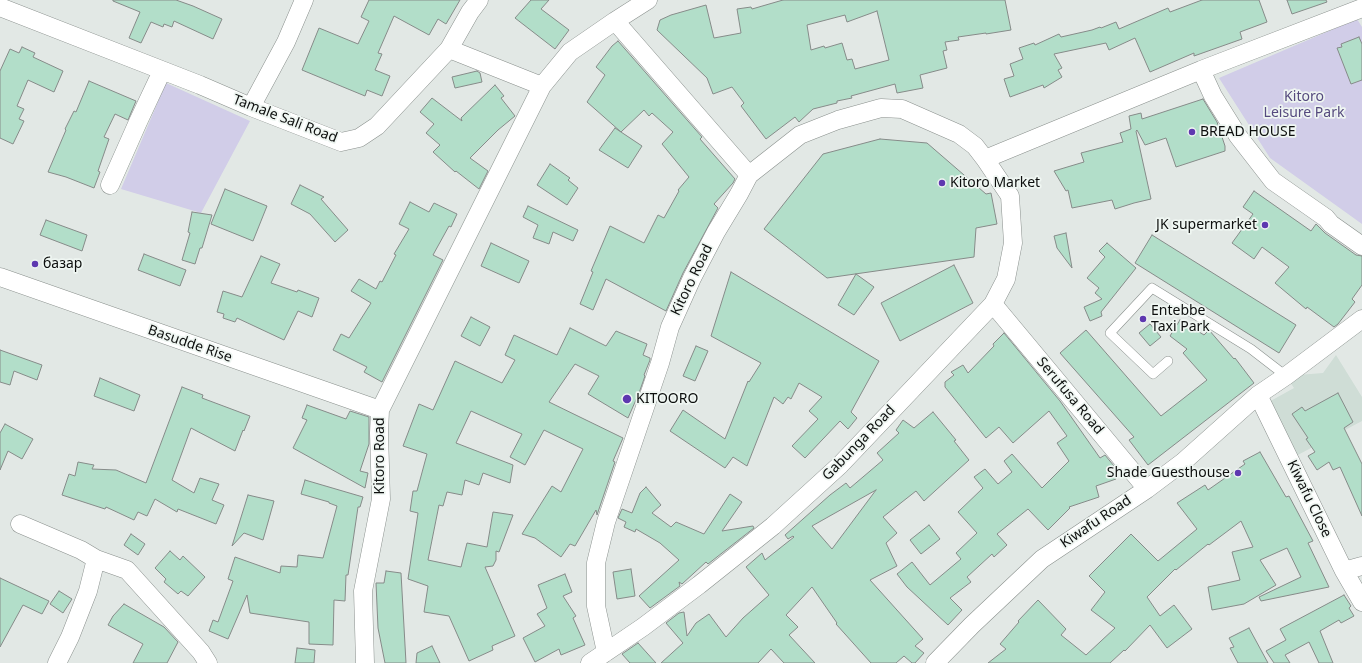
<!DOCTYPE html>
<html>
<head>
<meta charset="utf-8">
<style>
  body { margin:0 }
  canvas { display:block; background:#e2e8e5 }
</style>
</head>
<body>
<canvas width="1362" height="663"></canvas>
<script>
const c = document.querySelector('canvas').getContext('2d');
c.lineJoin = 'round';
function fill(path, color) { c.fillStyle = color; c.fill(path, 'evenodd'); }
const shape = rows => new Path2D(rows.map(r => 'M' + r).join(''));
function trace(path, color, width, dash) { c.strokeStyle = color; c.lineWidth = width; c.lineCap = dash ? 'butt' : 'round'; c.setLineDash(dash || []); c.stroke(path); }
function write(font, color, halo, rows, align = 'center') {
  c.font = font + ' "Noto Sans",sans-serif'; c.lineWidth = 3.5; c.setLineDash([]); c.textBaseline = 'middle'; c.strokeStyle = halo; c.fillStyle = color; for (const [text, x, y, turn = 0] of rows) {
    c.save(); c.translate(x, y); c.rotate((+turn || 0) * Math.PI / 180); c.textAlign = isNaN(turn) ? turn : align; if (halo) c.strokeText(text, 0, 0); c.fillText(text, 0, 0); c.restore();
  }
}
const built = shape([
  [1336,355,1362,397,1362,421,1294,457,1267,403,1294,388,1286,376,1323,373]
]);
const green = shape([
  [1357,19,1362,27,1362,224,1270,158,1219,78],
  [166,83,250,121,201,213,121,189]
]);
const building = shape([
  [113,0,176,0,193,6,222,19,213,39,174,21,172,27,164,24,163,27,151,22,141,43,129,38,140,12,113,1,113,0],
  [369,0,460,0,446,24,438,19,429,35,394,16,378,53,382,54,375,70,390,76,382,96,367,90,365,96,302,70,319,28,358,44,369,21,361,17,369,0],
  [531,0,549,0,541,9,569,30,555,49,515,18,531,0],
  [783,0,1005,0,1011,30,986,34,986,33,958,37,959,40,945,42,947,50,943,51,947,68,920,75,923,88,897,93,895,84,851,96,852,98,837,101,837,103,813,109,799,122,795,117,766,139,741,106,744,103,732,87,713,94,707,78,657,30,660,20,671,15,706,5,714,38,741,33,737,9,751,7,752,9,783,0],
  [877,11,889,60,855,69,852,59,847,60,842,43,825,48,824,46,811,50,807,25,845,15,847,22,877,11],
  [1202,0,1259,0,1267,22,1240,32,1242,39,1194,56,1194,53,1150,72,1135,38,1109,50,1106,43,1054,54,1062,68,1058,70,1062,77,1044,88,1043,85,1010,97,1004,79,1014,76,1010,64,1023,59,1019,48,1034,43,1035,45,1059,34,1061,37,1092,30,1100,27,1101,28,1116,22,1119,29,1168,8,1170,12,1202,0],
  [1287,0,1326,0,1327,2,1292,14,1287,0],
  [1359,37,1362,44,1362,80,1351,84,1337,48,1342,47,1341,44,1359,37],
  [618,41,702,137,700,139,735,179,733,183,714,204,718,208,683,273,666,311,606,279,593,310,580,304,593,272,591,271,610,226,644,243,658,215,664,218,679,191,678,190,689,177,662,144,673,132,652,113,649,116,644,110,621,132,587,102,605,75,596,67,612,46,618,41],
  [22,47,35,53,33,57,63,71,54,92,28,80,17,106,24,109,19,119,24,121,13,144,0,138,0,71,10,49,19,53,22,47],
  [477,71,480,73,482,82,455,88,452,77,477,71],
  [89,81,136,101,128,120,115,114,104,137,109,139,98,171,100,172,94,188,66,177,48,172,66,130,65,129,74,111,76,112,89,81],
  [495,85,504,96,501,98,515,116,498,130,470,158,488,171,479,189,456,171,455,172,433,152,440,145,426,133,434,124,420,112,432,98,462,121,461,118,495,85],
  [1203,99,1217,122,1225,146,1225,151,1176,167,1166,138,1145,145,1137,130,1136,131,1151,199,1134,203,1115,209,1112,200,1072,208,1068,190,1066,191,1054,171,1084,162,1081,153,1123,142,1120,133,1131,129,1129,116,1141,113,1142,119,1203,99],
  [615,128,642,146,628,168,599,150,615,128],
  [880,139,927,143,986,194,991,193,997,224,976,228,974,257,827,278,764,229,823,154,880,139],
  [550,164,570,178,568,180,578,188,567,205,537,185,550,164],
  [300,185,324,197,321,199,348,230,335,242,310,214,291,204,300,185],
  [225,189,267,206,253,241,211,224,225,189],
  [1254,191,1311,231,1316,224,1325,233,1356,255,1362,256,1362,285,1352,299,1355,302,1338,324,1334,327,1307,307,1306,309,1275,283,1289,267,1262,247,1254,259,1232,243,1253,214,1243,207,1254,191],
  [410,202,429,212,434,203,457,214,451,227,449,226,433,255,443,260,382,382,364,372,367,367,333,350,341,334,349,338,371,303,351,291,359,279,376,289,380,281,382,282,396,255,394,254,409,229,399,224,410,202],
  [528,206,578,230,573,241,553,232,549,244,533,238,538,225,523,217,528,206],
  [192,212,212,215,202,248,200,248,195,264,182,260,190,233,188,232,192,212],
  [46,220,87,235,82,251,40,235,46,220],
  [1066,233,1072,268,1057,248,1054,236,1066,233],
  [1152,235,1296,325,1279,353,1135,263,1152,235],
  [491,243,529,261,519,283,481,266,491,243],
  [1107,243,1136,268,1101,312,1102,316,1090,321,1084,307,1102,299,1095,293,1099,288,1087,278,1105,257,1099,251,1107,243],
  [144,254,186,270,180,286,138,270,144,254],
  [261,256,280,264,271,283,297,292,298,290,319,298,312,317,298,311,284,340,237,318,235,322,223,318,224,314,217,312,223,291,242,297,261,256],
  [954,265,973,303,900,341,881,303,954,265],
  [731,272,879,361,851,412,857,418,848,429,840,421,805,458,792,446,818,419,809,411,822,397,799,383,791,399,788,397,783,404,774,397,747,466,733,457,725,468,670,431,683,410,725,439,748,381,749,382,761,363,711,336,731,272],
  [856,274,874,287,854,315,838,305,856,274],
  [471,317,490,327,480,346,461,336,471,317],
  [1180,320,1204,335,1209,330,1234,359,1235,358,1254,383,1148,465,1129,440,1134,437,1060,353,1086,330,1161,416,1207,380,1183,353,1187,349,1170,336,1180,320],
  [1150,324,1161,337,1150,346,1139,333,1150,324],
  [570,328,606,346,616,331,647,344,643,355,650,358,650,360,644,375,645,376,639,393,628,418,588,394,599,376,575,364,549,402,623,438,613,461,615,462,597,515,596,510,575,546,570,544,561,557,535,538,522,534,552,486,561,492,583,449,544,430,525,465,510,457,522,434,471,411,456,443,513,465,510,483,483,473,479,485,465,480,462,495,447,492,443,506,439,505,428,560,461,567,467,543,487,547,493,512,513,515,499,552,496,551,496,560,493,566,485,567,515,636,492,646,493,650,469,661,449,616,424,612,428,586,408,579,418,513,410,511,413,491,417,491,427,454,403,446,419,404,433,410,455,361,502,383,515,360,505,355,514,335,557,355,570,328],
  [1004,333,1060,401,1100,458,1105,455,1114,466,1111,468,1116,479,1096,486,1099,497,1069,507,1070,508,1048,530,1028,509,997,534,1007,545,994,557,992,554,967,577,971,582,950,598,962,610,948,625,907,587,897,574,912,562,930,585,961,559,956,553,977,533,958,512,983,488,974,477,985,469,998,484,1012,472,1004,461,1012,454,1042,488,1069,461,1057,443,1067,436,1049,411,1013,443,999,427,986,438,945,387,945,382,954,375,951,372,963,365,968,373,994,346,993,344,1004,333],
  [696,346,708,351,695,381,683,376,696,346],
  [0,350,42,365,37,380,14,371,10,385,0,382,0,350],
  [100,378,140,395,134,411,94,396,100,378],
  [182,387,203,395,202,398,250,416,244,431,243,430,235,451,191,428,172,480,194,493,200,478,219,484,212,500,224,505,216,524,178,509,177,512,155,499,147,516,138,512,134,520,106,507,105,509,62,495,69,474,75,476,78,462,94,465,92,469,116,470,146,483,182,387],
  [1338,393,1353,422,1344,428,1362,464,1362,516,1340,467,1333,470,1329,462,1317,470,1308,456,1315,452,1306,439,1308,438,1292,414,1302,407,1305,411,1338,393],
  [307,405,346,419,350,411,369,417,369,444,360,471,368,473,365,488,293,448,307,420,302,418,307,405],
  [933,412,956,440,954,441,969,460,924,501,916,491,883,517,897,533,886,543,897,566,870,580,923,639,915,646,924,653,915,663,912,663,904,656,896,663,871,663,836,624,837,623,812,587,786,615,798,627,789,635,815,663,784,663,771,649,758,663,661,663,683,643,666,623,679,613,684,612,687,636,696,623,709,614,726,637,743,618,769,595,746,567,762,553,765,560,794,537,793,536,788,539,785,535,830,495,846,483,850,488,883,460,877,453,899,433,896,430,903,420,914,428,933,412],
  [876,490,832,549,812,526,876,490],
  [5,424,33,439,22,459,8,451,0,470,0,433,5,424],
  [1260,452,1286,497,1289,496,1313,541,1308,543,1329,587,1261,601,1259,597,1301,577,1287,548,1260,560,1276,585,1244,604,1212,610,1208,587,1240,580,1232,552,1253,547,1241,521,1209,545,1208,544,1176,570,1175,569,1147,597,1160,616,1174,605,1192,629,1167,648,1150,625,1125,651,1124,650,1110,663,988,663,1006,649,1000,644,1019,622,1018,621,1038,600,1066,629,1061,635,1086,655,1115,628,1091,610,1105,592,1089,576,1131,534,1158,561,1197,529,1177,503,1205,485,1208,490,1245,464,1243,461,1260,452],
  [305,480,363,497,360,507,358,507,348,575,346,575,345,601,334,600,333,645,309,644,309,622,250,613,247,595,228,639,209,631,213,620,218,622,233,581,228,579,235,557,280,573,281,566,297,567,298,555,323,558,337,506,329,503,329,502,301,494,305,480],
  [646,487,661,505,652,513,671,527,676,522,704,534,730,494,742,502,722,531,753,526,754,528,708,564,706,562,682,584,679,582,680,586,650,608,639,596,679,560,660,543,636,529,635,532,624,527,626,522,618,518,622,509,632,513,640,493,646,487],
  [248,495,274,501,263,540,244,533,232,546,248,495],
  [929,525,940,539,921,554,910,540,929,525],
  [131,534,145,544,138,555,124,545,131,534],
  [170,551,180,560,183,556,205,577,188,596,181,591,178,594,164,582,166,579,155,568,170,551],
  [631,569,635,596,617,599,613,572,631,569],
  [386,571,401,573,406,663,385,663,378,628,376,583,384,583,386,571],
  [565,574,572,592,563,596,576,616,573,618,585,645,561,655,559,649,535,662,523,638,545,626,537,614,547,608,538,585,565,574],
  [0,578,49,601,42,614,23,605,0,647,0,578],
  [59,591,72,599,63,613,50,604,59,591],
  [1344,595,1351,606,1349,608,1354,616,1341,623,1339,620,1320,631,1333,663,1319,663,1309,642,1285,655,1290,663,1274,663,1266,651,1286,640,1280,629,1344,595],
  [124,604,164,627,178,642,167,663,133,663,143,644,108,625,113,616,124,604],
  [1249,628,1268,663,1238,663,1230,648,1234,647,1229,638,1249,628],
  [638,643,656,663,630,663,622,654,638,643],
  [432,646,440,663,416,663,417,653,432,646],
  [297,648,315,650,314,663,295,663,297,648]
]);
const service = shape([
  [1168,361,1153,374,1110,333,1152,288,1251,349,1286,376]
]);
const minor = shape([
  [0,7,200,85,251,107,341,142,359,138,377,126,449,49,470,12,479,0],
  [615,21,749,175],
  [449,49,542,86],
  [1201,70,1213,96,1238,136,1273,181,1326,218,1331,224,1362,246],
  [251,107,286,42,304,0],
  [985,159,1201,70,1362,8],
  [110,185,138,122,162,71],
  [0,277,380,410],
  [993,304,1147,489],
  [1258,395,1344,571,1362,602],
  [20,524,81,550,96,559,127,570,201,652,208,663],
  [1344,571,1362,566],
  [57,663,70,637,88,591,96,559],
  [365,663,363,591,381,499,379,433,380,410,542,86,570,52,615,21,648,0],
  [590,663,643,627,699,585,773,526,840,465,993,304,1006,279,1013,243,1010,196,985,159,975,146,959,134,902,109,881,108,838,120,800,135,749,175,739,194,716,232,692,278,670,327,660,363,606,522,596,563,596,606,606,652],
  [935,663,972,625,1042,559,1147,489,1183,462,1258,395,1286,376,1362,319]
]);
const markers = [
  [1192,132,4,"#5e38b0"],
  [942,183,4,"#5e38b0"],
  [1265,225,4,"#5e38b0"],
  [35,264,4,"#5e38b0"],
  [1143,319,4,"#5e38b0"],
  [627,399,5,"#5e38b0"],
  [1238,473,4,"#5e38b0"]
];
const parkNames = [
  ["Kitoro",1304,97],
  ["Leisure Park",1304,113]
];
const streetNames = [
  ["Tamale Sali Road",285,119,21],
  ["Kitoro Road",692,280,-64],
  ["Basudde Rise",190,344,19],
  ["Serufusa Road",1070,396,50],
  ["Gabunga Road",859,443,-46],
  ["Kitoro Road",380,456,-90],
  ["Kiwafu Close",1309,499,64],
  ["Kiwafu Road",1096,522,-34]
];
const poiNames = [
  ["BREAD HOUSE",1200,132],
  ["Kitoro Market",950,183],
  ["JK supermarket",1257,225,"right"],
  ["базар",43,264],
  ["Entebbe",1151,311],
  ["Taxi Park",1151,327],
  ["KITOORO",636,399],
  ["Shade Guesthouse",1230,473,"right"]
];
fill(built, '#cfddd6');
fill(green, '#d1cde8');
fill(building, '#b2dec9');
trace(building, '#868b89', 1);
trace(service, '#8a908d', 10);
trace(minor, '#8a908d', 19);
trace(service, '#fff', 9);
trace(minor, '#fff', 18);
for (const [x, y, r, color] of markers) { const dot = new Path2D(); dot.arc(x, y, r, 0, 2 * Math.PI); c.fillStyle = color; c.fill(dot); trace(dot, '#eff6f2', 1.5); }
write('14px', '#554a7e', '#eff6f2', parkNames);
write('14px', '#0d0f0e', '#eff6f2', streetNames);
write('14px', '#0d0f0e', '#eff6f2', poiNames, 'left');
</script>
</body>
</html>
